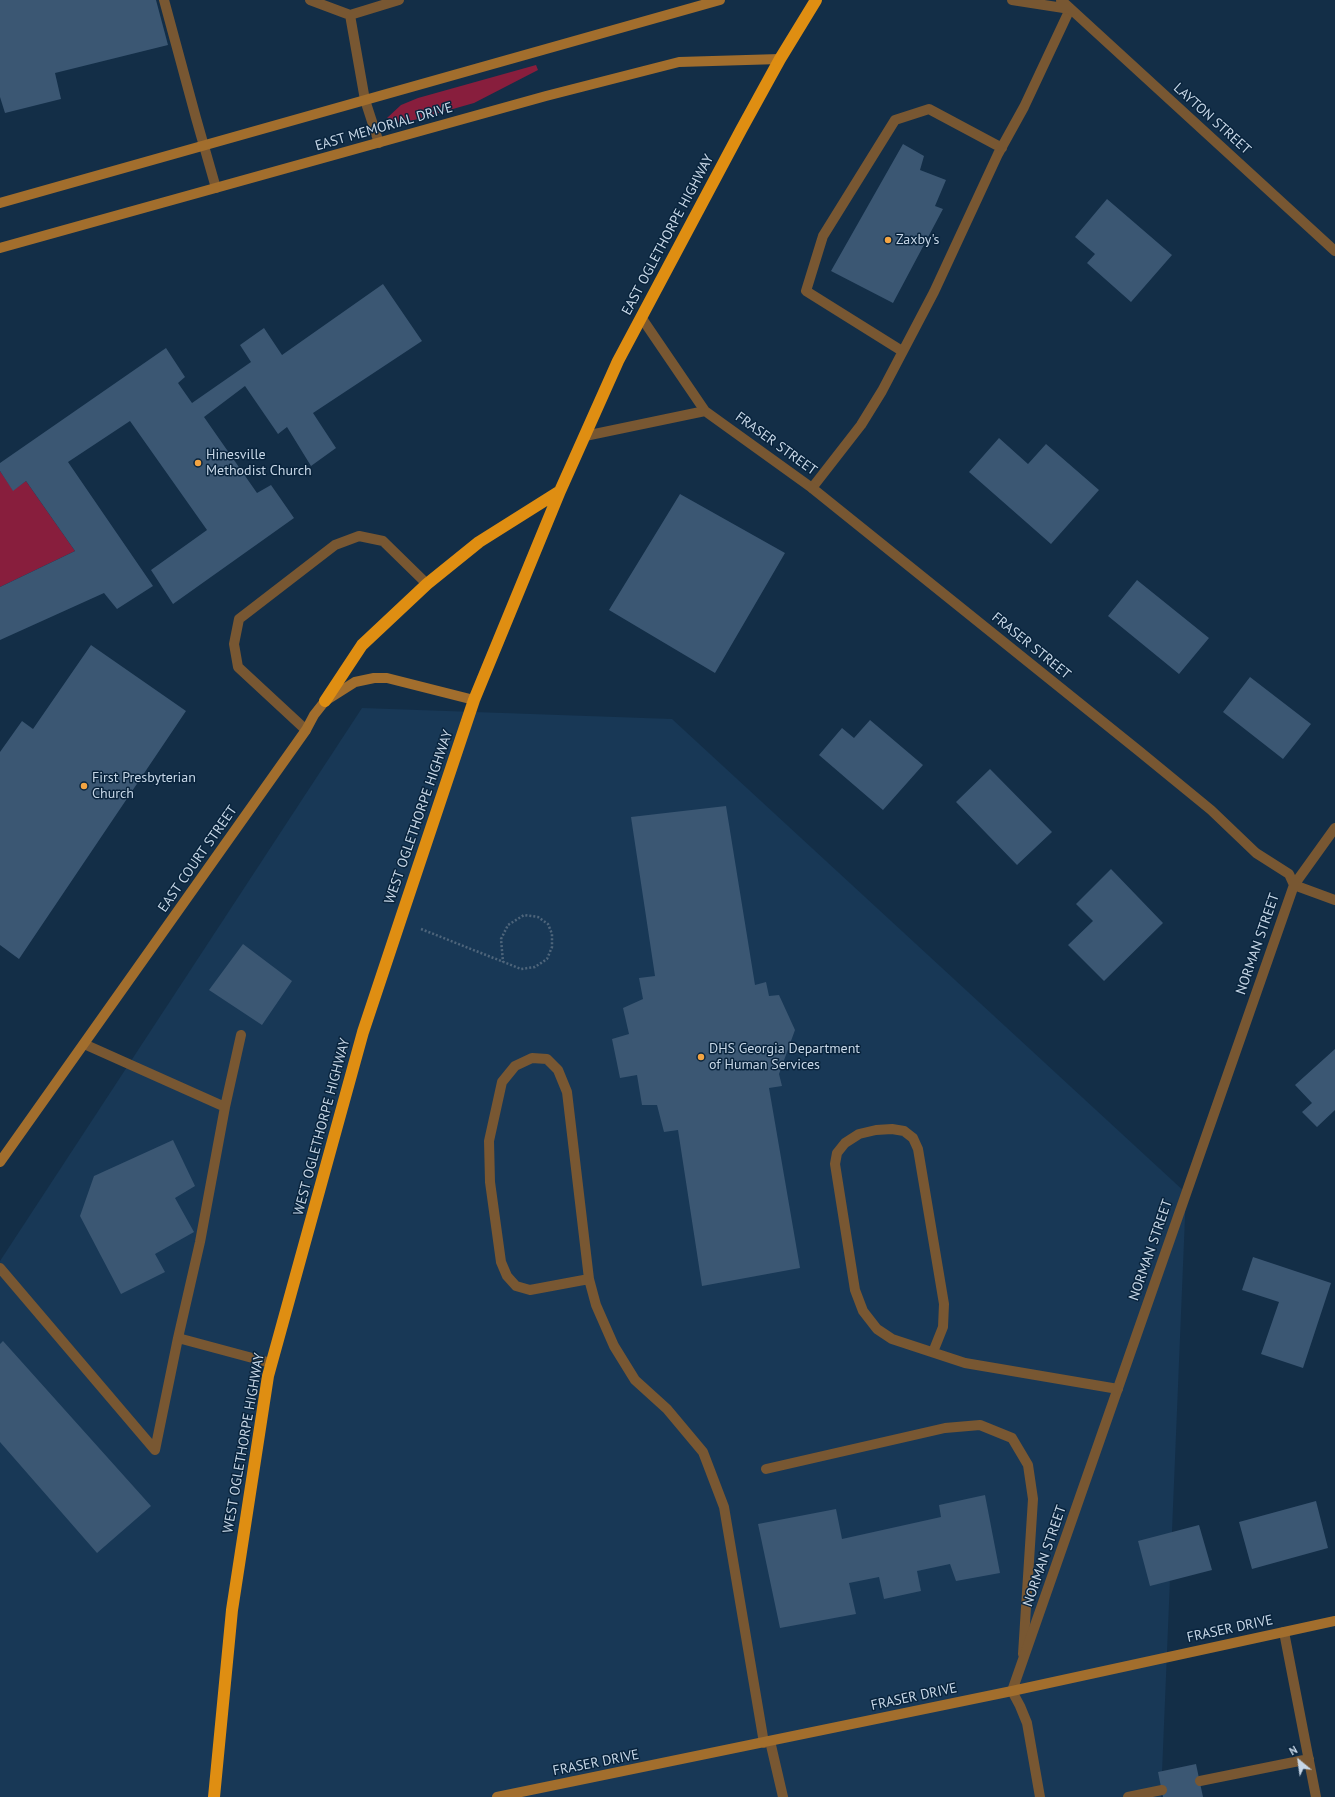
<!DOCTYPE html>
<html>
<head>
<meta charset="utf-8">
<style>
  body { margin:0 }
  #map { position:relative; width:1335px; height:1797px; overflow:hidden; background:#132e47; font-family:"PT Sans",sans-serif }
  canvas { display:block }
  .north { position:absolute; left:1279px; top:1741px; width:40px; height:40px; -webkit-text-stroke:3px #09243d; paint-order:stroke; rotate:331deg; font-size:11px; font-weight:700; line-height:16px; text-align:center; color:#c7d7e7 }
  .north::after { content:''; display:block; margin:auto; width:14px; height:18px; background:#c7d7e7; clip-path:polygon(50% 0,100% 100%,50% 72%,0 100%) }
</style>
</head>
<body>
<div id="map">
<canvas width="1335" height="1797"></canvas>
<div class="north">N</div>
</div>
<script>
const c = document.querySelector('canvas').getContext('2d');
c.lineJoin = 'round';
function fill(path, color) { c.fillStyle = color; c.fill(path, 'evenodd'); }
const shape = rows => new Path2D(rows.map(r => 'M' + r).join(''));
function trace(path, color, width, dash) { c.strokeStyle = color; c.lineWidth = width; c.lineCap = dash ? 'butt' : 'round'; c.setLineDash(dash || []); c.stroke(path); }
function write(font, color, halo, rows, align = 'center') {
  c.font = font + ' "PT Sans",sans-serif'; c.lineWidth = 3; c.setLineDash([]); c.textBaseline = 'middle'; c.strokeStyle = halo; c.fillStyle = color; for (const [text, x, y, turn = 0] of rows) {
    c.save(); c.translate(x, y); c.rotate((+turn || 0) * Math.PI / 180); c.textAlign = isNaN(turn) ? turn : align; if (halo) c.strokeText(text, 0, 0); c.fillText(text, 0, 0); c.restore();
  }
}
const built = shape([
  [362,708,672,719,1186,1193,1161,1797,0,1797,0,1261]
]);
const green = shape([
  [536,65,538,70,474,103,414,120,397,123,387,118,401,105,418,98],
  [0,471,13,490,26,481,75,551,0,587]
]);
const building = shape([
  [0,0,156,0,168,45,55,73,61,99,5,113,0,97],
  [903,144,924,156,920,170,946,180,935,206,943,209,893,303,831,271],
  [1107,199,1172,255,1131,302,1087,263,1095,254,1075,237],
  [383,284,422,341,313,413,336,448,311,466,287,427,278,434,245,386,204,417,257,493,271,485,294,518,173,604,151,570,207,530,130,421,68,462,153,586,117,609,104,593,0,640,0,587,75,551,26,481,13,491,0,471,0,463,166,348,185,377,178,383,192,403,251,362,240,345,264,328,282,355],
  [999,438,1028,464,1046,444,1099,490,1051,544,969,472],
  [680,494,785,553,715,673,609,610],
  [1137,580,1209,638,1179,674,1108,616],
  [91,645,186,711,19,959,0,945,0,752,22,721,33,729],
  [1250,677,1311,724,1283,759,1223,712],
  [870,720,923,765,883,810,819,755,842,728,854,738],
  [990,769,1052,832,1017,865,956,802],
  [726,806,755,985,766,982,769,996,779,995,795,1030,779,1074,782,1086,769,1088,800,1268,702,1286,678,1130,664,1132,657,1105,642,1105,637,1075,620,1078,612,1039,629,1034,623,1008,643,999,639,978,655,976,631,817],
  [1111,869,1163,923,1104,981,1068,945,1093,921,1076,904],
  [243,944,292,981,262,1025,209,990],
  [1335,1049,1335,1110,1317,1127,1302,1112,1312,1103,1295,1085],
  [173,1140,195,1186,175,1198,194,1232,155,1254,165,1272,121,1294,80,1216,94,1176],
  [1253,1257,1331,1283,1303,1368,1261,1354,1279,1302,1242,1290],
  [3,1341,151,1506,97,1553,0,1442,0,1344],
  [985,1495,1000,1573,956,1581,950,1564,917,1571,921,1591,884,1599,879,1577,849,1583,856,1614,780,1628,758,1524,836,1509,842,1539,941,1517,939,1505],
  [1316,1501,1328,1548,1252,1569,1239,1522],
  [1199,1525,1212,1570,1150,1586,1138,1541],
  [1196,1764,1203,1797,1163,1797,1158,1772]
]);
const path = shape([
  [421,929,521,969,535,967,547,959,552,947,552,934,548,924,538,917,524,915,508,925,501,939,503,962]
]);
const lane = shape([
  [164,0,196,118,216,188],
  [310,0,350,15],
  [379,143,365,100,350,15,399,0],
  [902,351,806,291,823,236,895,120,929,109,1002,148],
  [812,488,861,425,882,391,934,292,998,154,1024,107,1070,9],
  [306,730,238,667,234,644,239,619,335,545,359,536,383,541,427,584],
  [241,1035,225,1107,200,1242,178,1338,271,1363],
  [84,1044,225,1107],
  [0,1268,155,1450,178,1338],
  [589,1279,530,1290,516,1286,507,1276,501,1262,490,1182,489,1141,502,1082,515,1066,532,1058,547,1059,558,1070,567,1092,589,1279,596,1305,614,1346,635,1380,667,1409,703,1452,724,1507,764,1743],
  [933,1352,943,1327,944,1304,918,1149,913,1138,904,1131,892,1129,876,1130,859,1134,845,1143,837,1153,835,1164,855,1290,863,1311,877,1329,892,1339,965,1363,1118,1389],
  [766,1469,945,1428,980,1425,1012,1438,1028,1465,1033,1499,1023,1654],
  [1284,1632,1316,1797],
  [1012,1691,1020,1706,1027,1723,1040,1797],
  [1200,1781,1309,1759],
  [1128,1797,1162,1790]
]);
const street = shape([
  [1012,0,1070,9],
  [1061,0,1335,251],
  [641,317,705,411,812,488,1139,751,1211,810,1256,853,1289,874,1294,885,1335,900],
  [585,436,705,411],
  [1012,1691,1294,885,1335,828],
  [770,1741,783,1797]
]);
const secondary = shape([
  [0,203,720,0],
  [0,248,546,96,679,62,780,59],
  [0,1162,306,730,314,715,325,701,355,682,374,678,387,678,474,700],
  [497,1797,1012,1691,1335,1621]
]);
const highway = shape([
  [325,701,362,645,427,584,479,542,560,491],
  [214,1797,232,1610,268,1376,363,1032,400,921,474,700,560,491,618,361,741,130,780,59,816,0]
]);
const markers = [
  [888,240,4,"#f3a442"],
  [198,463,4,"#f3a442"],
  [84,786,4,"#f3a442"],
  [701,1057,4,"#f3a442"]
];
const streetNames = [
  ["LAYTON STREET",1212,119,42],
  ["EAST MEMORIAL DRIVE",384,127,-16],
  ["EAST OGLETHORPE HIGHWAY",668,235,-62],
  ["FRASER STREET",776,444,36],
  ["FRASER STREET",1031,646,39],
  ["WEST OGLETHORPE HIGHWAY",419,817,-71],
  ["EAST COURT STREET",198,859,-55],
  ["NORMAN STREET",1258,944,-71],
  ["WEST OGLETHORPE HIGHWAY",322,1127,-75],
  ["NORMAN STREET",1151,1250,-71],
  ["WEST OGLETHORPE HIGHWAY",244,1443,-80],
  ["NORMAN STREET",1045,1556,-71],
  ["FRASER DRIVE",1230,1629,-12],
  ["FRASER DRIVE",914,1697,-12],
  ["FRASER DRIVE",596,1763,-11]
];
const poiNames = [
  ["Zaxby's",896,240],
  ["Hinesville",206,455],
  ["Methodist Church",206,471],
  ["First Presbyterian",92,778],
  ["Church",92,794],
  ["DHS Georgia Department",709,1049],
  ["of Human Services",709,1065]
];
fill(built, '#183856');
fill(green, '#881e3d');
fill(building, '#3b5773');
trace(path, '#4e657b', 2.5, [2, 2]);
trace(lane, '#785732', 10);
trace(street, '#785732', 10);
trace(secondary, '#a26e2d', 10);
trace(highway, '#df8e12', 12);
for (const [x, y, r, color] of markers) { const dot = new Path2D(); dot.arc(x, y, r, 0, 2 * Math.PI); c.fillStyle = color; c.fill(dot); trace(dot, '#09243d', 1.5); }
write('14px', '#c7d7e7', '#09243d', streetNames);
write('14px', '#c7d7e7', '#09243d', poiNames, 'left');
</script>
</body>
</html>
